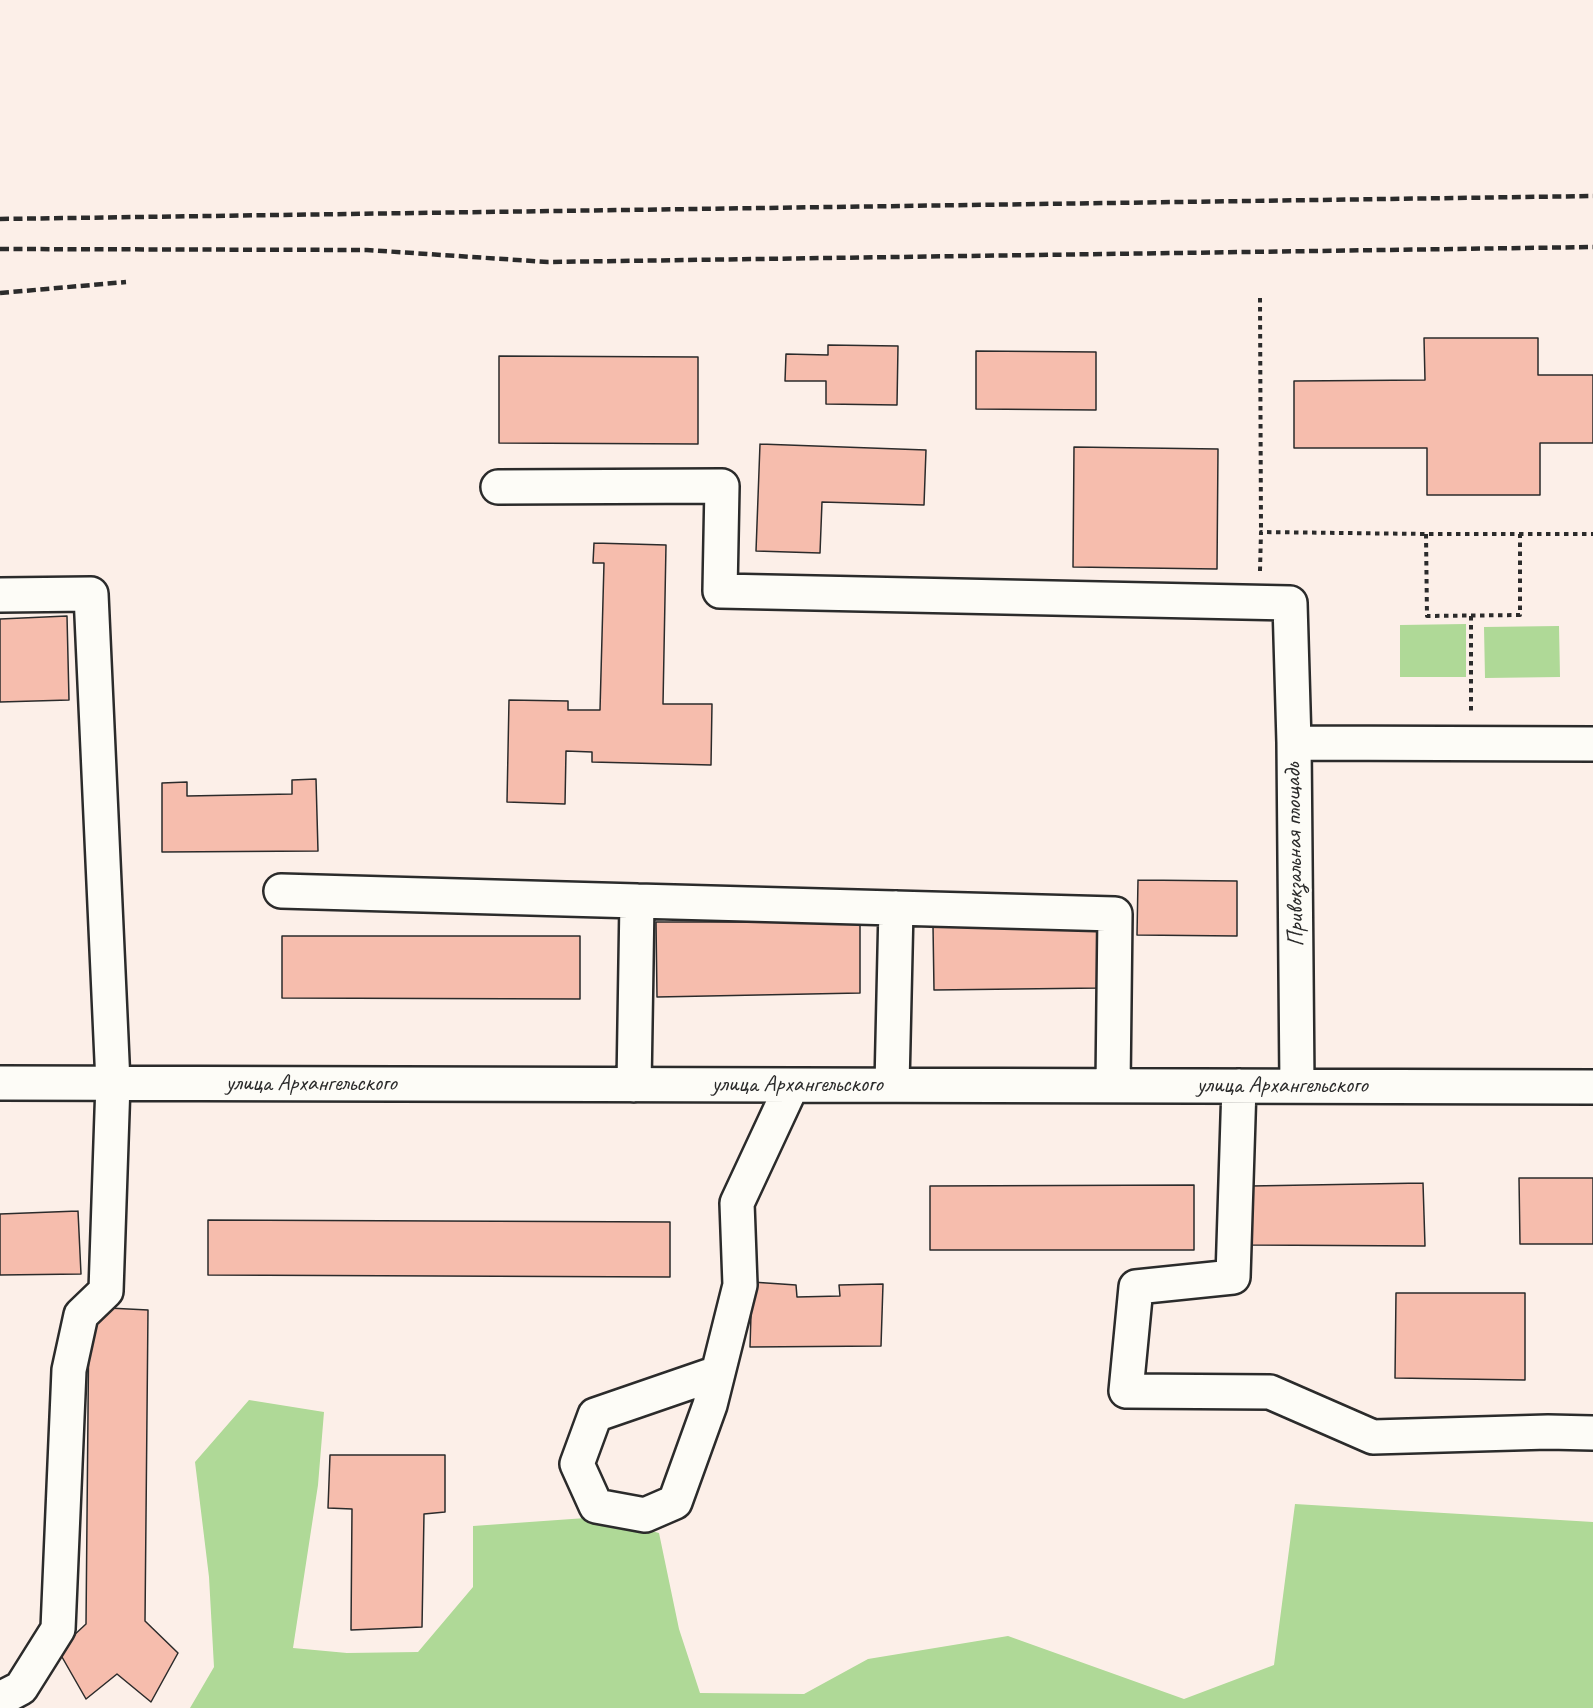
<!DOCTYPE html>
<html>
<head>
<meta charset="utf-8">
<style>
  body { margin:0 }
  canvas { display:block; background:#fcefe8 }
</style>
</head>
<body>
<canvas width="1593" height="1708"></canvas>
<script>
const c = document.querySelector('canvas').getContext('2d');
c.lineJoin = 'round';
function fill(path, color) { c.fillStyle = color; c.fill(path, 'evenodd'); }
const shape = rows => new Path2D(rows.map(r => 'M' + r).join(''));
function trace(path, color, width, dash) { c.strokeStyle = color; c.lineWidth = width; c.lineCap = dash ? 'butt' : 'round'; c.setLineDash(dash || []); c.stroke(path); }
function write(font, color, halo, rows, align = 'center') {
  c.font = font + ' Caveat,sans-serif'; c.lineWidth = 4.5; c.setLineDash([]); c.textBaseline = 'middle'; c.strokeStyle = halo; c.fillStyle = color; for (const [text, x, y, turn = 0] of rows) {
    c.save(); c.translate(x, y); c.rotate((+turn || 0) * Math.PI / 180); c.textAlign = isNaN(turn) ? turn : align; if (halo) c.strokeText(text, 0, 0); c.fillText(text, 0, 0); c.restore();
  }
}
const green = shape([
  [1466,624,1466,677,1400,677,1400,625],
  [1559,626,1560,677,1485,678,1484,627],
  [249,1400,324,1412,318,1485,293,1648,347,1653,418,1652,473,1587,473,1526,600,1517,659,1533,679,1629,700,1693,804,1694,868,1659,1008,1636,1184,1699,1274,1665,1295,1504,1593,1522,1593,1708,190,1708,214,1667,209,1577,195,1462]
]);
const building = shape([
  [1424,338,1538,338,1538,375,1593,375,1593,443,1540,443,1540,495,1427,495,1427,448,1294,448,1294,381,1425,380,1424,338],
  [828,345,898,346,897,405,826,404,826,381,785,381,786,354,828,355,828,345],
  [976,351,1096,352,1096,410,976,409,976,351],
  [499,356,698,357,698,444,499,443,499,356],
  [760,444,926,450,924,505,822,502,820,553,756,551,760,444],
  [1074,447,1218,449,1217,569,1073,567,1074,447],
  [594,543,666,545,663,704,712,704,711,765,592,762,592,752,566,751,565,804,507,802,509,700,568,701,568,710,600,710,604,563,593,563,594,543],
  [67,616,69,700,0,702,0,619,67,616],
  [316,779,318,851,162,852,162,783,187,782,187,796,292,794,292,780,316,779],
  [1138,880,1237,881,1237,936,1137,935,1138,880],
  [656,922,860,922,860,993,657,997,656,922],
  [1099,924,1100,988,934,990,933,926,1099,924],
  [282,936,580,936,580,999,282,998,282,936],
  [1519,1178,1593,1178,1593,1244,1520,1244,1519,1178],
  [1423,1183,1425,1246,1251,1245,1251,1186,1423,1183],
  [1194,1185,1194,1250,930,1250,930,1186,1194,1185],
  [78,1211,81,1274,0,1275,0,1214,78,1211],
  [208,1220,670,1222,670,1277,208,1275,208,1220],
  [752,1282,796,1285,797,1297,840,1296,839,1285,883,1284,881,1346,750,1347,752,1282],
  [1396,1293,1525,1293,1525,1380,1395,1378,1396,1293],
  [89,1307,148,1310,145,1621,178,1653,151,1702,117,1674,86,1699,58,1650,86,1624,89,1307],
  [330,1455,445,1455,445,1512,424,1514,422,1627,351,1630,352,1509,328,1508,330,1455]
]);
const path = shape([
  [1260,298,1261,532],
  [1426,534,1427,616,1520,615,1520,534],
  [1260,571,1261,532,1426,534,1593,534],
  [1471,616,1471,711]
]);
const minor = shape([
  [498,487,722,486,720,591,1290,603,1294,743],
  [0,595,91,594,113,1083,106,1291,81,1315,69,1370,58,1629,21,1688,0,1699],
  [281,891,637,901,634,1085],
  [637,901,1115,914,1113,1086],
  [0,1083,1593,1087],
  [892,1085,896,908],
  [1239,1086,1233,1277,1136,1287,1126,1391,1270,1392,1373,1437,1548,1432,1593,1433],
  [1297,1086,1294,743,1593,744],
  [717,1373,595,1415,577,1464,596,1506,645,1515,675,1502,710,1405,740,1285,737,1203,792,1085]
]);
const rail = shape([
  [0,219,1593,196],
  [0,249,367,250,548,262,1593,247],
  [0,293,126,282]
]);
const streetNames = [
  ["Привокзальная площадь",1295,855,-91],
  ["улица Архангельского",311,1084],
  ["улица Архангельского",797,1085],
  ["улица Архангельского",1282,1086]
];
fill(green, '#afd997');
fill(building, '#f6bdad');
trace(building, '#2b2b2b', 1.5);
trace(minor, '#2b2b2b', 38);
trace(path, '#2b2b2b', 4, [4.5, 4.5]);
trace(minor, '#fdfcf7', 33);
trace(rail, '#2b2b2b', 4.5, [9, 4.5]);
write('24px', '#2b2b2b', '#fdfcf7', streetNames);
</script>
</body>
</html>
